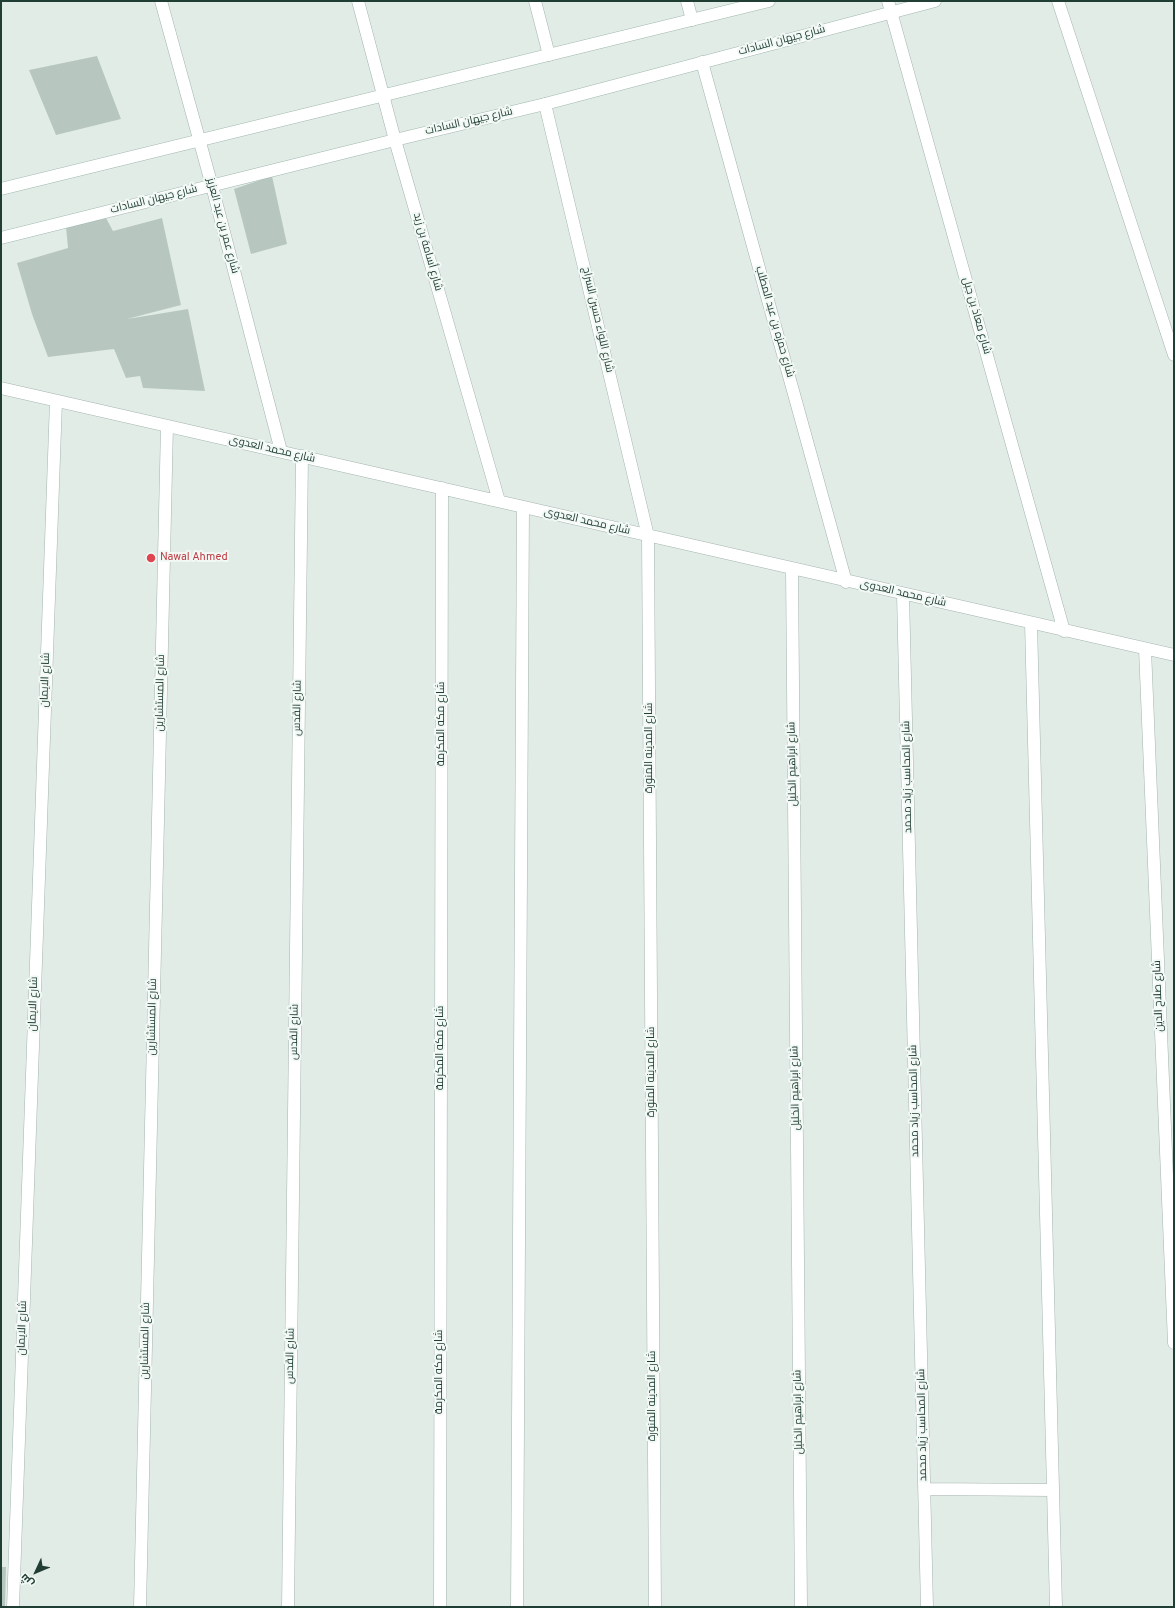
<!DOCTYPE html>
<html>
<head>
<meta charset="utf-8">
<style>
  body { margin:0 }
  #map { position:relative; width:1175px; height:1608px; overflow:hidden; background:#e2ece7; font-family:Overpass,Cairo,sans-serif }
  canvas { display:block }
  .frame { position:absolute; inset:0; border:2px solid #213e34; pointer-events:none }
  .north { position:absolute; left:16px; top:1552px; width:40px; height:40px; -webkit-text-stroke:3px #f2f9f5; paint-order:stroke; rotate:226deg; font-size:11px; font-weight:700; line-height:16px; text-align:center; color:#213e34 }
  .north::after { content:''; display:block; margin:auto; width:14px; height:18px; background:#213e34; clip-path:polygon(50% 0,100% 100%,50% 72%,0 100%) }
</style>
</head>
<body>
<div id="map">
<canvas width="1175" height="1608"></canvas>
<div class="frame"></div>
<div class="north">ش</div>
</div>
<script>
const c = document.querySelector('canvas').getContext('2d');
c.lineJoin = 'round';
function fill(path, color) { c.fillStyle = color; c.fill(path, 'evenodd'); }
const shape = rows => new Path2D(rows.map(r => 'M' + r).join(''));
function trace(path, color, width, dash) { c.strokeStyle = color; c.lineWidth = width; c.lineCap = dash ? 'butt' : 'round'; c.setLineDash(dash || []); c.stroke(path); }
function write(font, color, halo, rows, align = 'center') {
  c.font = font + ' Overpass,Cairo,sans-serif'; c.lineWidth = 4; c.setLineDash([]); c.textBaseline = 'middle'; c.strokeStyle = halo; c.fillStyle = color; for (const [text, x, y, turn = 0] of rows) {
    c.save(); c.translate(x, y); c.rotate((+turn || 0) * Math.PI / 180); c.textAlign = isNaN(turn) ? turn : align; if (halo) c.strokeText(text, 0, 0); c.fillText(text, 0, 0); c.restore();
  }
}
const building = shape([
  [97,56,121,119,56,135,29,70],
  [272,176,287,244,251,254,234,189],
  [106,218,113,231,162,218,181,305,127,319,188,309,205,391,143,388,140,376,126,378,114,349,48,357,32,314,17,263,68,248,66,227],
  [1,1567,6,1567,5,1607,1,1607]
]);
const street = shape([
  [161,1,212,186,281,451],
  [358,1,395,140,499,501],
  [535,1,549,55],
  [687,1,692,20],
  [888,1,1064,631],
  [1058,1,1174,355],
  [702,62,846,582],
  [545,104,648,536,655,1607],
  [1,388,1174,655],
  [792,569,801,1607],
  [903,594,927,1607],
  [1031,623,1056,1607],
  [1145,649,1174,1343],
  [925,1489,1053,1490],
  [13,1607,56,401],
  [140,1607,167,426],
  [288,1607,302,456],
  [440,1607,442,488],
  [517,1607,523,507]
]);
const secondary = shape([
  [1,189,769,1],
  [1,238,395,140,545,104,935,1]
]);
const markers = [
  [151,558,5,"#e0444e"]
];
const streetNames = [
  ["شارع جيهان السادات",782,41,-15],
  ["شارع جيهان السادات",469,122,-13],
  ["شارع جيهان السادات",154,200,-14],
  ["شارع عمر بن عبد العزيز",222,226,75],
  ["شارع أسامة بن زيد",427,252,74],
  ["شارع معاذ بن جبل",976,316,74],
  ["شارع اللواء حسين السراج",597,320,77],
  ["شارع حمزه بن عبد المطلب",774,322,74],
  ["شارع محمد العدوى",272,450,13],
  ["شارع محمد العدوى",587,522,13],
  ["شارع محمد العدوى",903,594,13],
  ["شارع الايمان",46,680,-88],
  ["شارع المستشارين",161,693,-89],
  ["شارع القدس",298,708,-89],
  ["شارع مكه المكرمة",442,724,-90],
  ["شارع المدينه المنورة",650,748,-90],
  ["شارع ابراهيم الخليل",793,764,-91],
  ["شارع المحاسب زياد محمد",908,777,-91],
  ["شارع صلاح الدين",1159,996,-92],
  ["شارع الايمان",34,1004,-88],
  ["شارع المستشارين",153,1017,-89],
  ["شارع القدس",295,1032,-89],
  ["شارع مكه المكرمة",441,1048,-90],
  ["شارع المدينه المنورة",652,1072,-90],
  ["شارع ابراهيم الخليل",796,1088,-91],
  ["شارع المحاسب زياد محمد",915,1101,-91],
  ["شارع الايمان",23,1328,-88],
  ["شارع المستشارين",146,1341,-89],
  ["شارع القدس",291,1356,-89],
  ["شارع مكه المكرمة",440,1372,-90],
  ["شارع المدينه المنورة",653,1396,-90],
  ["شارع ابراهيم الخليل",799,1412,-91],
  ["شارع المحاسب زياد محمد",923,1425,-91]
];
const healthNames = [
  ["Nawal Ahmed",160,558]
];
fill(building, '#b7c7c0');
trace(street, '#a4b4ae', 13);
trace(secondary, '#a0b8ae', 13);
trace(street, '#fff', 12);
trace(secondary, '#fff', 12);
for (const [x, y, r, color] of markers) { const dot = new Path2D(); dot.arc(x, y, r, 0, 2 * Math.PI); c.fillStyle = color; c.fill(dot); trace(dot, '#f2f9f5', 1.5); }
write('11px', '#213e34', '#f2f9f5', streetNames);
write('11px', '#be3a42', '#f2f9f5', healthNames, 'left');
</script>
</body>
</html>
